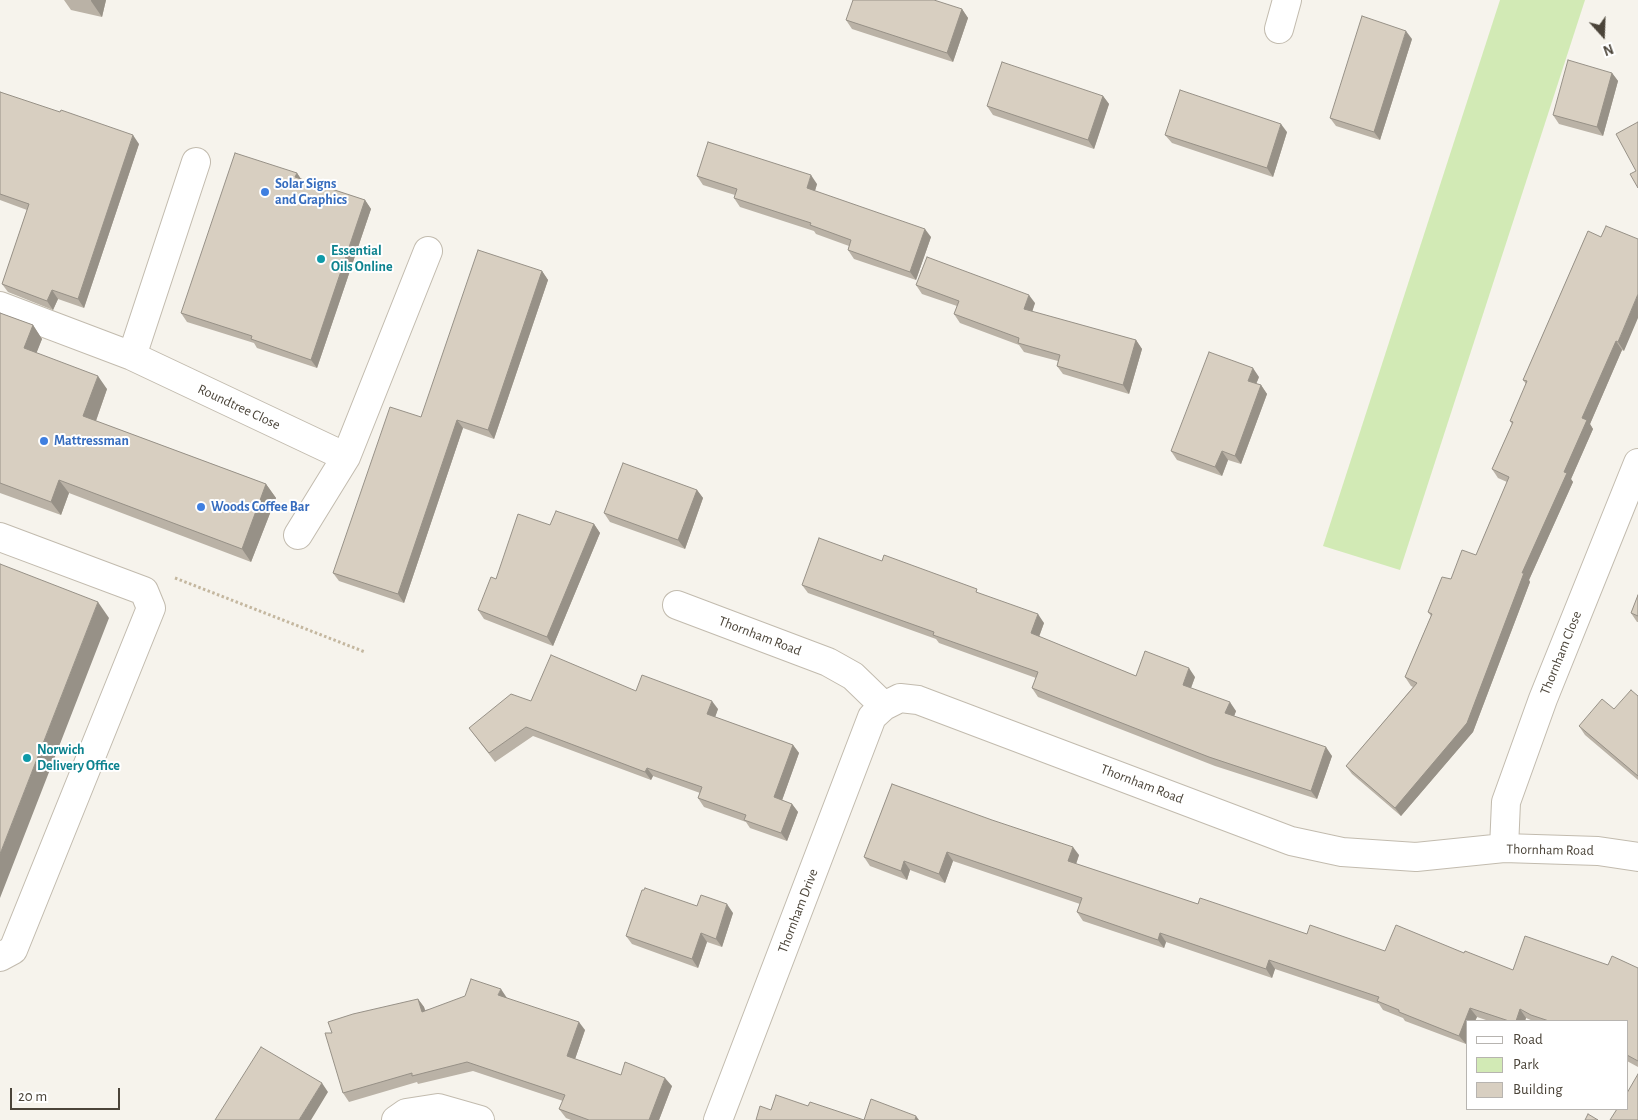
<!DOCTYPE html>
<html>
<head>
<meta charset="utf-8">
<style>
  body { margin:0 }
  #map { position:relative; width:1638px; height:1120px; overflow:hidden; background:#f6f3ec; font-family:"Alegreya Sans",sans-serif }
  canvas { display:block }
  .legend { position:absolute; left:1466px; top:1020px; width:162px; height:90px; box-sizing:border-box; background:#fff; border:1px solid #b7b4b0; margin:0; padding:6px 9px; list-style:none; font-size:15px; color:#4b4439 }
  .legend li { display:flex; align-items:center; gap:10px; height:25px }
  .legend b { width:25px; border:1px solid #b7b4b0 }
  .north { position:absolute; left:1578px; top:10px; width:50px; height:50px; -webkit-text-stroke:4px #fff; paint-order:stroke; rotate:160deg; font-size:14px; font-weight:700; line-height:20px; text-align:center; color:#4b4439 }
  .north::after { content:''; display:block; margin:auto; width:18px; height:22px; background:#4b4439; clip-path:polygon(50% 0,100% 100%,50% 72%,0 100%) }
  .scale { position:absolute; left:10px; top:1088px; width:110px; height:22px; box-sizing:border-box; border:2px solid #4b4439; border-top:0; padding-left:6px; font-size:15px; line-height:18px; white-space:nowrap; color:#4b4439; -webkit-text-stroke:4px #fff; paint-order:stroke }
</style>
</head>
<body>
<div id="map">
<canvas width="1638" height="1120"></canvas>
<ul class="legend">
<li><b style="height:6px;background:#fff"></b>Road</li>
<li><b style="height:14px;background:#d2eab5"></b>Park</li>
<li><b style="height:14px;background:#d8cfc1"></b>Building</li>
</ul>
<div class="north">N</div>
<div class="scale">20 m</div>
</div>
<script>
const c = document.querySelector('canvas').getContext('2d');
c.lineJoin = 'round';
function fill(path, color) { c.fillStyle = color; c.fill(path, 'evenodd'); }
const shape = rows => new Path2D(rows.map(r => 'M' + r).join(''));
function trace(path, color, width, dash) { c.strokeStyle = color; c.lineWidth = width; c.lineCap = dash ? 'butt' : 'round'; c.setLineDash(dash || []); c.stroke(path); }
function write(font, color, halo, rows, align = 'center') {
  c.font = font + ' "Alegreya Sans",sans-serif'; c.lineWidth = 4; c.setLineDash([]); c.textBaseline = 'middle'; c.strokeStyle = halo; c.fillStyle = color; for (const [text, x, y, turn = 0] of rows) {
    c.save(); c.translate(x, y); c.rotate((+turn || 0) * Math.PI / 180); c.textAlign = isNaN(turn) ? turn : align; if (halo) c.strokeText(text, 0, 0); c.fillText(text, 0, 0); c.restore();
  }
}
const green = shape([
  [1500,0,1585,0,1400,570,1323,546]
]);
const path = shape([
  [175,578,365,652]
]);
const minor = shape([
  [1279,29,1287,0],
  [0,306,132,356,346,457],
  [132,356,196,162],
  [298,535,346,457,428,251],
  [0,537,144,591,151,608,13,950,0,957],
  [677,605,828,662,853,676,884,706,900,698,918,700,1291,841,1342,852,1416,857,1504,848,1598,851,1638,857],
  [1504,848,1506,802,1543,699,1638,463],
  [396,1120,406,1113,438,1108,480,1120],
  [718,1120,872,717,884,706]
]);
const wall = shape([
  [64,0,106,0,102,17,71,10],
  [962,9,968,18,953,62,852,29,846,20],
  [1412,39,1380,140,1336,126,1330,118],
  [1612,73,1618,81,1603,136,1559,124,1553,115],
  [0,92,139,144,84,308,58,299,53,310,8,292,2,284,27,210,0,200],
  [1103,96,1109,104,1094,149,993,115,987,106],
  [1287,132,1273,177,1172,143,1165,135],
  [297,173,301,179,365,200,371,209,317,368,257,348,254,343,187,322,181,313],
  [697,176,817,184,815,191,931,237,916,280,854,259,848,250,849,246,816,234,814,231,740,207,734,198,735,195,703,185],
  [1588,231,1624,351,1622,350,1590,424,1593,429,1571,479,1573,482,1529,580,1530,582,1473,732,1401,816,1352,774,1346,766,1413,687,1411,686,1405,677,1431,616,1428,612,1451,579,1476,555,1507,482,1498,478,1492,469,1512,424,1510,421,1526,384,1523,380],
  [542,271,548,280,494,439,463,428,404,603,339,581,333,573,421,417],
  [916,285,1035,303,1032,312,1136,340,1142,349,1129,394,1063,374,1057,366,1058,361,1024,352,1019,345,960,323,954,314,957,306,922,294],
  [0,313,33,325,42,339,36,353,107,389,96,421,266,484,276,498,251,562,69,493,61,515,0,493],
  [1259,377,1256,384,1261,385,1267,394,1241,464,1228,460,1222,476,1177,460,1171,451],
  [697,490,703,498,685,549,610,522,604,513],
  [594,524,600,533,553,646,484,619,478,610,496,579,550,525],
  [802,585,979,593,1044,623,1039,637,1136,676,1195,677,1191,688,1236,711,1234,716,1332,756,1317,799,1215,766,1038,697,1032,688,1036,678,939,643,936,639,808,593],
  [1638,595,1638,622,1637,622,1631,613],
  [636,691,718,709,715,717,793,745,799,753,782,800,792,804,798,812,787,841,750,828,746,822,704,807,698,798,700,793,653,776,651,780,533,736,495,762,469,728,531,701],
  [1638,696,1638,780,1585,735,1579,726,1614,709],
  [892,784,1079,855,1076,864,1198,904,1307,934,1385,951,1464,953,1513,970,1608,965,1638,968,1638,1067,1627,1061,1627,1021,1533,1021,1526,1018,1525,1021,1489,1021,1477,1017,1475,1021,1467,1021,1467,1041,1466,1044,1405,1021,1403,1018,1383,1010,1379,1004,1275,969,1272,978,1166,942,1164,948,1083,921,1077,912,1080,904,953,861,945,883,910,870,907,880,870,866,864,857],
  [697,906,733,913,722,947,707,942,698,968,632,944,626,936],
  [507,998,585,1030,575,1059,621,1075,672,1086,659,1120,571,1120,566,1118,559,1109,563,1101,473,1071,418,1084,417,1082,349,1102,343,1093,332,1033,418,999,424,1007,425,1010]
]);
const shadedWall = shape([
  [91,0,106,0,102,17,91,1],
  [962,9,968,18,953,62,947,53],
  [1406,31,1412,39,1380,140,1374,132],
  [1612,73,1618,81,1603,136,1597,127],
  [1103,96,1109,104,1094,149,1088,140],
  [1281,124,1287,132,1273,177,1267,168],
  [133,135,139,144,84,308,78,299],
  [297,173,303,182,295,177],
  [811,175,817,184,813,197,807,188],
  [365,200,371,209,317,368,311,360],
  [925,229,931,237,916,280,910,272],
  [542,271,548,280,494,439,488,430],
  [52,290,58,299,53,310,47,301],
  [1638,294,1638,318,1624,351,1618,342],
  [1029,295,1035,303,1030,318,1024,309],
  [33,325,42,339,33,362,24,348],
  [1136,340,1142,349,1129,394,1123,385],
  [1616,341,1622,350,1590,424,1593,429,1571,479,1573,482,1529,580,1530,582,1473,732,1401,816,1395,808,1522,573,1564,472,1582,418],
  [1253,368,1259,377,1254,389,1248,381],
  [98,376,107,389,93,429,83,416],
  [1261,385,1267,394,1241,464,1235,456],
  [457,420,463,428,404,603,398,594],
  [1222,451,1228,460,1222,476,1215,467],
  [59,480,69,493,61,515,51,502],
  [266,484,276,498,251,562,242,549],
  [697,490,703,498,685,549,678,540],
  [594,524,600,533,553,646,547,637],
  [98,602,109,618,0,898,0,854],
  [1038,614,1044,623,1037,642,1031,633],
  [1189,668,1195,677,1189,693,1183,685],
  [712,701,718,709,713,723,707,714],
  [1230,702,1236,711,1232,722,1225,713],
  [793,745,799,753,780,806,774,797],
  [1326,747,1332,756,1317,799,1311,791],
  [647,768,653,776,651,780,645,772],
  [792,804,798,812,787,841,781,833],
  [1073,847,1079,855,1074,870,1068,861],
  [947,852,953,861,945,883,939,874],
  [904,861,910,870,907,880,901,871],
  [727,904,733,913,722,947,716,939],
  [701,933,707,942,698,968,692,959],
  [1160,933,1166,942,1164,948,1158,940],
  [1269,960,1275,969,1272,978,1266,969],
  [501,989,507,998,504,1004,498,995],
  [418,999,424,1007,428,1020,422,1012],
  [1470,1008,1477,1017,1475,1021,1467,1021,1467,1041,1466,1044,1459,1036],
  [1520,1009,1526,1018,1525,1021,1516,1021],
  [579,1022,585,1030,573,1065,567,1056],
  [665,1078,672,1086,659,1120,649,1120],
  [322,1083,328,1092,311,1120,299,1120],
  [916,1116,919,1120,915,1120]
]);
const building = shape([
  [853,0,934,0,962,9,947,53,846,20,853,0],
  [1362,16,1406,31,1374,132,1330,118,1362,16],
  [1568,60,1612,73,1597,127,1553,115,1568,60],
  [1002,62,1103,96,1088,140,987,106,1002,62],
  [1180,90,1281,124,1267,168,1165,135,1180,90],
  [0,92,60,112,61,110,133,135,78,299,52,290,47,301,2,284,29,204,0,194,0,92],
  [1638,122,1638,188,1630,174,1636,171,1616,134,1638,122],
  [708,142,811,175,807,188,925,229,910,272,848,250,851,240,810,225,811,223,734,198,737,189,697,176,708,142],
  [235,153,297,173,295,177,365,200,311,360,251,339,252,336,181,313,235,153],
  [1606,226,1638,239,1638,294,1618,342,1616,341,1582,418,1587,420,1564,472,1567,473,1522,573,1524,573,1467,723,1395,808,1346,766,1417,683,1405,677,1432,614,1428,612,1442,577,1451,579,1462,550,1476,555,1509,477,1492,469,1513,422,1510,421,1527,381,1523,380,1588,231,1601,237,1606,226],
  [478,250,542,271,488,430,457,420,398,594,333,573,390,407,421,417,478,250],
  [927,257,1029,295,1024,309,1136,340,1123,385,1057,366,1060,355,1018,343,1019,338,954,314,959,301,916,285,927,257],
  [0,313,33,325,24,348,98,376,83,416,266,484,242,549,59,480,51,502,0,483,0,313],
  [1209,352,1253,368,1248,381,1261,385,1235,456,1222,451,1215,467,1171,451,1209,352],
  [623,463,697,490,678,540,604,513,623,463],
  [556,511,594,524,547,637,478,610,491,577,496,579,518,514,550,525,556,511],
  [819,538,882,561,884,555,977,589,976,592,1038,614,1031,633,1136,676,1145,651,1189,668,1183,685,1230,702,1225,713,1326,747,1311,791,1209,757,1032,688,1038,672,933,635,934,632,802,585,819,538],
  [0,564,98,602,0,854,0,564],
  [1638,595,1638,616,1631,613,1638,595],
  [551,655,636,691,642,675,712,701,707,714,793,745,774,797,792,804,781,833,744,820,746,815,698,798,702,787,647,768,645,772,526,727,489,753,469,728,511,694,531,701,551,655],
  [1631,690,1638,696,1638,776,1579,726,1602,699,1614,709,1631,690],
  [892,784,992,820,1073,847,1068,861,1198,904,1200,898,1307,934,1310,925,1385,951,1396,925,1464,953,1465,951,1513,970,1525,936,1608,965,1612,956,1638,968,1638,1061,1627,1055,1627,1021,1549,1021,1531,1015,1520,1009,1516,1021,1509,1021,1470,1008,1459,1036,1399,1012,1399,1010,1377,1001,1379,997,1269,960,1266,969,1160,933,1158,940,1077,912,1082,898,947,852,939,874,904,861,901,871,864,857,892,784],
  [645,888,697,906,701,895,727,904,716,939,701,933,692,959,626,936,642,890,644,890,645,888],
  [471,979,501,989,498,995,579,1022,567,1056,621,1075,625,1062,665,1078,649,1120,589,1120,559,1109,565,1095,467,1062,412,1076,412,1073,343,1093,325,1033,332,1033,328,1022,353,1014,418,999,422,1012,465,996,471,979],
  [261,1047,322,1083,299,1120,215,1120,261,1047],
  [1638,1074,1638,1120,1610,1120,1617,1109,1627,1109,1627,1093,1638,1074],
  [776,1095,808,1106,810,1102,864,1120,871,1099,916,1116,915,1120,756,1120,760,1106,771,1110,776,1095],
  [1588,1114,1598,1120,1585,1120,1588,1114]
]);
const markers = [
  [265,192,5,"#3f7fe0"],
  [321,259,5,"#0f9aa8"],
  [44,441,5,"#3f7fe0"],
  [201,507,5,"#3f7fe0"],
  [27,758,5,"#0f9aa8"]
];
const shopNames = [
  ["Solar Signs",275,184],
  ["and Graphics",275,200],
  ["Mattressman",54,441],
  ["Woods Coffee Bar",211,507]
];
const cultureNames = [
  ["Essential",331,251],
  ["Oils Online",331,267],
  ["Norwich",37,750],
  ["Delivery Office",37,766]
];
const streetNames = [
  ["Roundtree Close",239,407,25],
  ["Thornham Road",760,636,21],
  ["Thornham Close",1561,653,-68],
  ["Thornham Road",1142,784,21],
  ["Thornham Road",1550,850,1],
  ["Thornham Drive",798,911,-69]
];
fill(green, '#d2eab5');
trace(minor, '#c2bbae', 30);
trace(path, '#c4b79f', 3, [2.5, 2.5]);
trace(minor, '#fff', 28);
fill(wall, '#bab2a6');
fill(shadedWall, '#979187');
fill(building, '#d8cfc1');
trace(building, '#979187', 1);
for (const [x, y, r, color] of markers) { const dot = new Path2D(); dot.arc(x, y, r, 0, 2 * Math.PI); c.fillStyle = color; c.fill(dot); trace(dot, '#fff', 2); }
write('bold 14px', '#366cbe', '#fff', shopNames, 'left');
write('bold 14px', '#0d838f', '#fff', cultureNames, 'left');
write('14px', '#4b4439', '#fff', streetNames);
</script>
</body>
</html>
